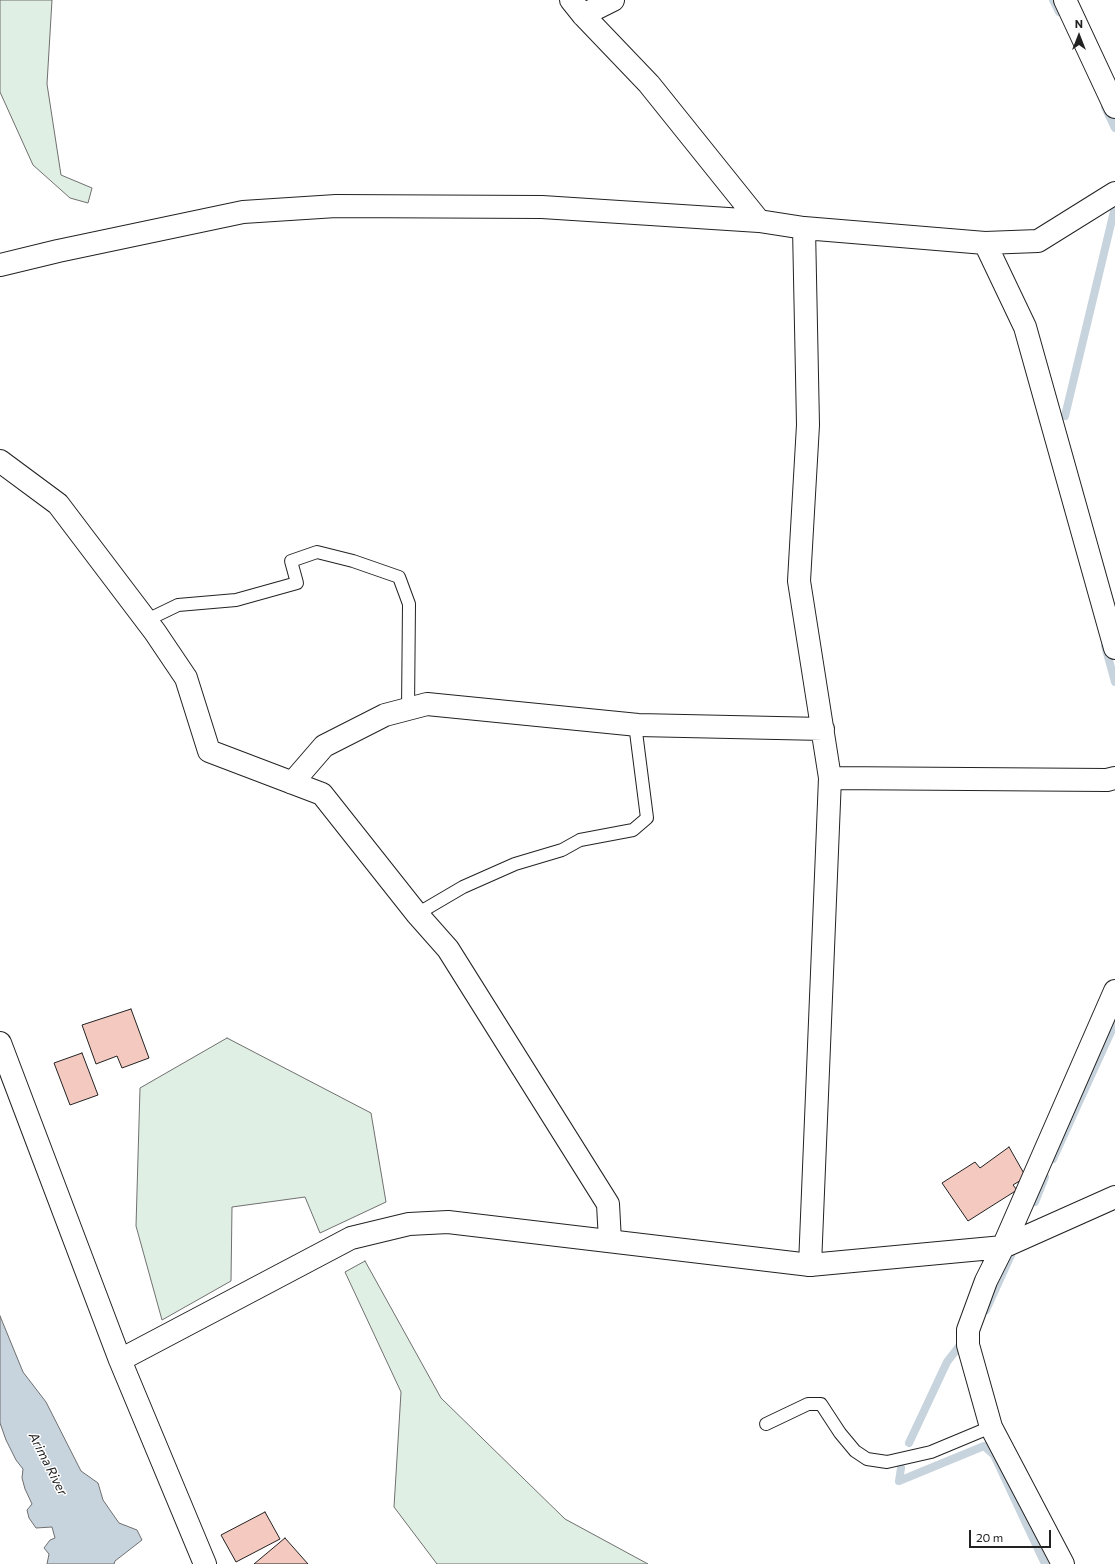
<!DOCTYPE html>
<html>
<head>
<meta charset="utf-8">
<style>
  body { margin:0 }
  #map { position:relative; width:1115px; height:1564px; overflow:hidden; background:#fff; font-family:Commissioner,sans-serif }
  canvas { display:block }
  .north { position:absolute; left:1059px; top:16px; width:40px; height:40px; -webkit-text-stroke:3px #fff; paint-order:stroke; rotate:0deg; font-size:11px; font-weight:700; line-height:16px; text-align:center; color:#222 }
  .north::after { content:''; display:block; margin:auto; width:14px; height:18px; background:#222; clip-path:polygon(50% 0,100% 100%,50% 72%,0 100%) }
  .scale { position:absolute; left:969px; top:1530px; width:82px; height:18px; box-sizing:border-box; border:2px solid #222; border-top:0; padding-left:5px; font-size:12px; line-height:14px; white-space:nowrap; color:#222; -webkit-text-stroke:3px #fff; paint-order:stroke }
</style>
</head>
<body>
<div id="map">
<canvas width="1115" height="1564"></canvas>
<div class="north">N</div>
<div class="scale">20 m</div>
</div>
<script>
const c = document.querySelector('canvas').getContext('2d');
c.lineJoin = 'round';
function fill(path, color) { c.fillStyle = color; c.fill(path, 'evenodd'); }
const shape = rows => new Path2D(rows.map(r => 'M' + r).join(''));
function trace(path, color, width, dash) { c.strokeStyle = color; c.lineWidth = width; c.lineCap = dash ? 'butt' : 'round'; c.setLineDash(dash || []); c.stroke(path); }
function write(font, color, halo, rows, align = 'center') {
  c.font = font + ' Commissioner,sans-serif'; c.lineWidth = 3; c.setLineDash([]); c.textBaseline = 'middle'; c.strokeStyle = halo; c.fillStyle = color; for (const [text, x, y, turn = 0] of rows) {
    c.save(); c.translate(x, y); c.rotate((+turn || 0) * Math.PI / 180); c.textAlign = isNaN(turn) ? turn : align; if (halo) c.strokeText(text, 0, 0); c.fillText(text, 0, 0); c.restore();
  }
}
const green = shape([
  [0,0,52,0,47,84,61,175,92,188,88,203,70,198,33,165,0,92,0,0],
  [227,1038,371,1113,386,1202,320,1233,305,1197,232,1207,231,1281,162,1320,136,1226,140,1088,227,1038],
  [365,1261,441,1398,565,1519,648,1564,437,1564,394,1507,401,1392,345,1272,365,1261]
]);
const water = shape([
  [0,1316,23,1372,46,1402,81,1471,98,1483,103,1500,119,1523,137,1530,142,1540,115,1561,114,1564,47,1564,49,1554,44,1548,50,1540,55,1538,52,1527,36,1528,29,1518,27,1510,32,1504,25,1489,22,1478,23,1469,16,1460,6,1440,0,1423,0,1316]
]);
const stream = shape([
  [1053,0,1059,12],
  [1105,107,1115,128],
  [1065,416,1115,207],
  [1105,646,1115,682],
  [1053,1159,1115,1023],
  [1035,1202,1045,1177],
  [986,1310,1011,1255],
  [909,1443,947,1362,964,1340],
  [901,1468,899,1481,984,1446,994,1455,1045,1564]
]);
const building = shape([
  [131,1009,149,1058,122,1068,117,1056,96,1064,82,1025,131,1009],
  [82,1053,98,1095,70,1105,54,1063,82,1053],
  [1009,1147,1026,1177,1013,1185,1017,1190,968,1221,942,1183,975,1162,980,1168,1009,1147],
  [265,1512,280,1539,236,1562,221,1535,265,1512],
  [285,1538,308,1564,254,1564,285,1538]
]);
const service = shape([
  [147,620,178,605,236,600,297,583,291,561,317,552,353,561,399,577,409,604,408,709],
  [417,914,463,887,515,864,562,850,580,840,633,830,647,818,635,724],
  [766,1424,808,1404,821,1404,840,1433,855,1451,867,1459,887,1462,931,1452,991,1427]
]);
const minor = shape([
  [571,0,583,15,649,84,759,221],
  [1065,0,1115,107],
  [583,15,613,0],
  [804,228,808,425,799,581,830,778,810,1265,1003,1247,1115,1197],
  [985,243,1025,327,1115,648],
  [0,265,58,251,243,212,336,206,542,207,759,221,804,228,985,243,1038,241,1115,193],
  [0,461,58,504,155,632,186,678,209,751,322,794,417,914,448,949,608,1204,610,1241],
  [830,778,1107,780,1115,778],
  [292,783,324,746,385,715,427,704,638,725,823,729],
  [1063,1564,991,1427,968,1345,968,1330,986,1281,1003,1247,1115,991]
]);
const tertiary = shape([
  [0,1043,120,1360,205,1564],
  [120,1360,351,1238,409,1224,448,1222,810,1265]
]);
const waterNames = [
  ["Arima River",48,1464,63]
];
fill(green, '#e0efe3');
trace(green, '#6f6f6f', 1);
fill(water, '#c7d3dd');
trace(water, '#6f6f6f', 1);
trace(stream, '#c7d3dd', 8);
fill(building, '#f3c9c0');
trace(building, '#222', 1);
trace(service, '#222', 14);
trace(minor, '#222', 24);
trace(tertiary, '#222', 24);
trace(service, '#fff', 12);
trace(minor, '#fff', 22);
trace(tertiary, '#fff', 22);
write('italic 13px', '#222', '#fff', waterNames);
</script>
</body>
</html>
